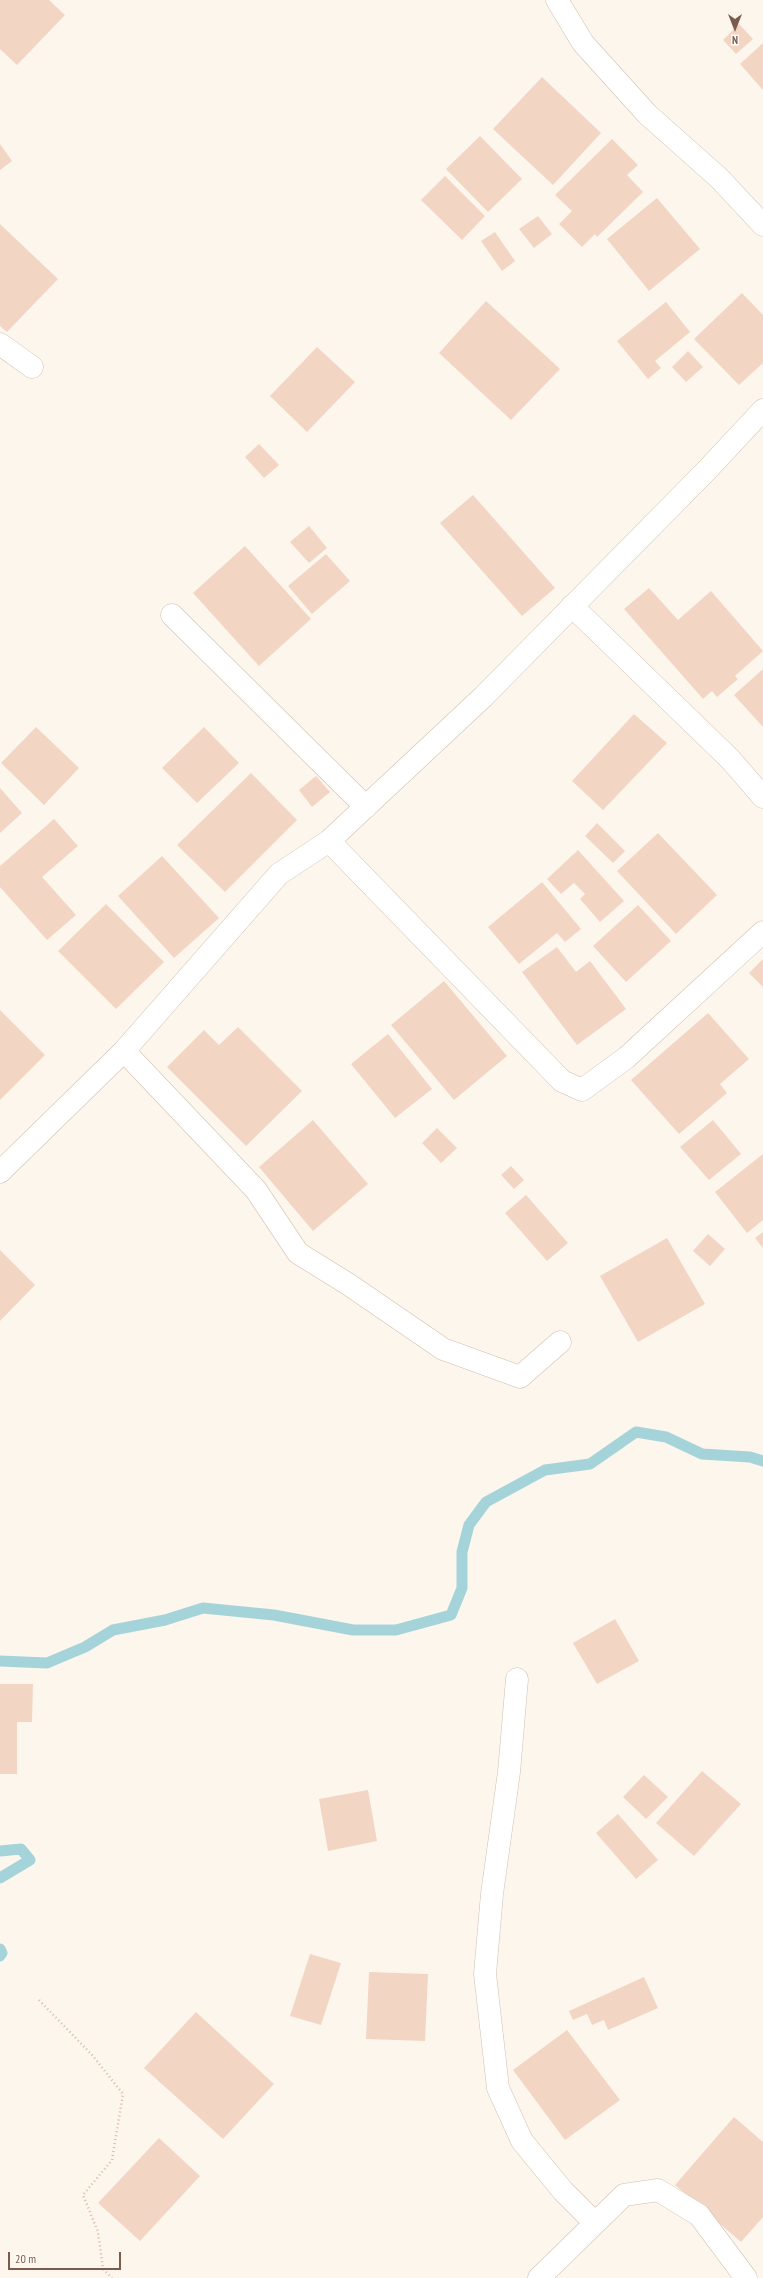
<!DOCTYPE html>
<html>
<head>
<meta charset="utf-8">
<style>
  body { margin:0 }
  #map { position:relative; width:763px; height:2278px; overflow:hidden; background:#fdf6ec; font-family:"PT Sans Narrow",sans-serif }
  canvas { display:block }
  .north { position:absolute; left:715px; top:8px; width:40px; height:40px; -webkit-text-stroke:3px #fffaf3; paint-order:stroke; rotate:180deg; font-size:11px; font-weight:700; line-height:16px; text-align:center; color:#7a5c4d }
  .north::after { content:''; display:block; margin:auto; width:14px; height:18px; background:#7a5c4d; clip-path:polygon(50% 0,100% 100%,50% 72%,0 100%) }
  .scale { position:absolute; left:8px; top:2252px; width:113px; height:18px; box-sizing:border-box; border:2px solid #7a5c4d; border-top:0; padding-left:5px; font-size:12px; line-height:14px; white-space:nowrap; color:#7a5c4d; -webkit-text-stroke:3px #fffaf3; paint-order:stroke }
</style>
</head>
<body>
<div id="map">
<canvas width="763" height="2278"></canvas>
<div class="north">N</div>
<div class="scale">20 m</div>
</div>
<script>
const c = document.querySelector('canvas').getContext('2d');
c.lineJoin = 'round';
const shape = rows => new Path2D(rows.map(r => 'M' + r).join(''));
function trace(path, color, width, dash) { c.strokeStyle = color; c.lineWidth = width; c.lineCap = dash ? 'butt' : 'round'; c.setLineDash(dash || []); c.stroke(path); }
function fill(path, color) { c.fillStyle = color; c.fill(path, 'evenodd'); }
const stream = shape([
  [0,1661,47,1663,85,1647,113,1630,165,1620,203,1608,274,1615,353,1630,396,1630,451,1615,462,1588,462,1552,469,1525,486,1502,545,1470,590,1464,636,1432,666,1437,702,1454,750,1457,763,1461],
  [0,1851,21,1849,30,1860,0,1878],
  [0,1949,2,1953,0,1956]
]);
const building = shape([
  [0,0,49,0,65,15,17,65,0,49],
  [739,24,753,39,736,54,723,40],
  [763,43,763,90,740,64],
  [542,77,601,133,553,185,493,129],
  [480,136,522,179,488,212,446,169],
  [612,139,638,165,627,175,643,192,597,237,595,234,582,247,559,224,572,211,555,195],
  [0,144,12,161,0,170],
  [445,176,485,216,462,240,421,200],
  [657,198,700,249,649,291,607,239],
  [538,216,552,234,534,248,519,229],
  [0,224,58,279,7,332,0,326],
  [495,232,515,261,502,271,481,241],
  [742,293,763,315,763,363,739,385,694,339],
  [486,301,560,369,511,420,439,353],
  [666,302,690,332,655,361,661,368,648,379,617,341],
  [317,347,355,382,307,432,270,396],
  [688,351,703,367,686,382,672,367],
  [259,444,279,465,264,478,245,457],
  [473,495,555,588,522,616,440,523],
  [309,526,327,548,309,563,290,542],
  [245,546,311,619,259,666,193,593],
  [326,554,350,581,312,614,288,586],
  [649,588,678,620,711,591,763,651,735,676,738,679,717,697,712,691,703,699,624,609],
  [763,669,763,727,734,695],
  [634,714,667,743,603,810,572,781],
  [36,727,79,768,44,805,1,763],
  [204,727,239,763,197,803,162,768],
  [251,773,297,820,225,892,177,845],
  [316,776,330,792,312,807,299,790],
  [0,788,22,813,0,833],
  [54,819,78,846,42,877,76,915,47,940,0,887,0,866],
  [597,823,625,851,613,863,585,836],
  [658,833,717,895,676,934,617,871],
  [578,850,624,901,600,922,580,899,585,894,574,883,561,894,547,879],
  [162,856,219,918,174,958,118,896],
  [542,882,581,929,565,942,557,933,519,964,488,927],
  [106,904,164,962,116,1009,58,951],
  [638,905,671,941,626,982,593,946],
  [557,947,576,972,590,961,626,1009,577,1045,522,972],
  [763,959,763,987,749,973],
  [444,981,507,1056,454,1100,391,1025],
  [0,1010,45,1055,0,1100],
  [708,1013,749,1059,720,1084,727,1093,679,1134,631,1080],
  [238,1027,302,1091,246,1146,167,1067,204,1030,219,1045],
  [388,1034,432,1089,395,1118,351,1064],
  [313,1120,368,1184,313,1231,259,1167],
  [713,1120,741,1154,709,1180,680,1147],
  [437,1128,457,1148,441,1163,422,1143],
  [763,1154,763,1220,747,1233,715,1192],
  [511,1166,524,1180,514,1189,501,1175],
  [526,1195,568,1243,547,1261,505,1213],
  [763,1232,763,1248,755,1238],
  [708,1234,725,1249,710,1266,693,1251],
  [667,1238,705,1304,638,1342,600,1276],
  [0,1250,35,1285,0,1321],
  [615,1619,639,1661,597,1684,573,1643],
  [0,1684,33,1684,32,1722,17,1722,17,1774,0,1774],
  [702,1771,741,1804,694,1856,656,1823],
  [644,1775,668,1797,646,1819,623,1797],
  [368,1790,377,1841,328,1851,319,1799],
  [618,1814,658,1860,636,1879,596,1833],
  [310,1954,341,1963,321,2025,290,2016],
  [369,1972,428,1974,425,2041,366,2039],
  [644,1977,658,2008,608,2030,604,2020,592,2025,587,2014,573,2020,569,2011],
  [196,2012,274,2084,223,2139,144,2068],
  [567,2030,620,2100,565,2140,513,2070],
  [734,2117,763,2142,763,2217,741,2242,675,2185],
  [159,2138,200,2176,140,2241,98,2203]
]);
const path = shape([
  [39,2000,93,2056,123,2094,112,2160,83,2195,98,2232,103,2269,112,2278]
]);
const minor = shape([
  [557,0,583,43,647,114,719,178,763,225],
  [0,344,32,367],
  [572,606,730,759,763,797],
  [172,615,366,807],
  [329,841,562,1081,582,1090,626,1058,763,932],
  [124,1051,256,1190,298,1253,348,1284,443,1349,520,1377,560,1342],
  [0,1172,124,1051,279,874,329,841,483,697,707,470,763,410],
  [517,1679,509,1772,492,1894,485,1974,498,2088,522,2141,563,2191,595,2223],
  [539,2278,624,2195,658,2190,699,2215,746,2278]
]);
trace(stream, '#a5d3da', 11);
fill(building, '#f3d5c3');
trace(minor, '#d1beb0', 23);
trace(path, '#d9b8a5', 2.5, [1, 3]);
trace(minor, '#fff', 22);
</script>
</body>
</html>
